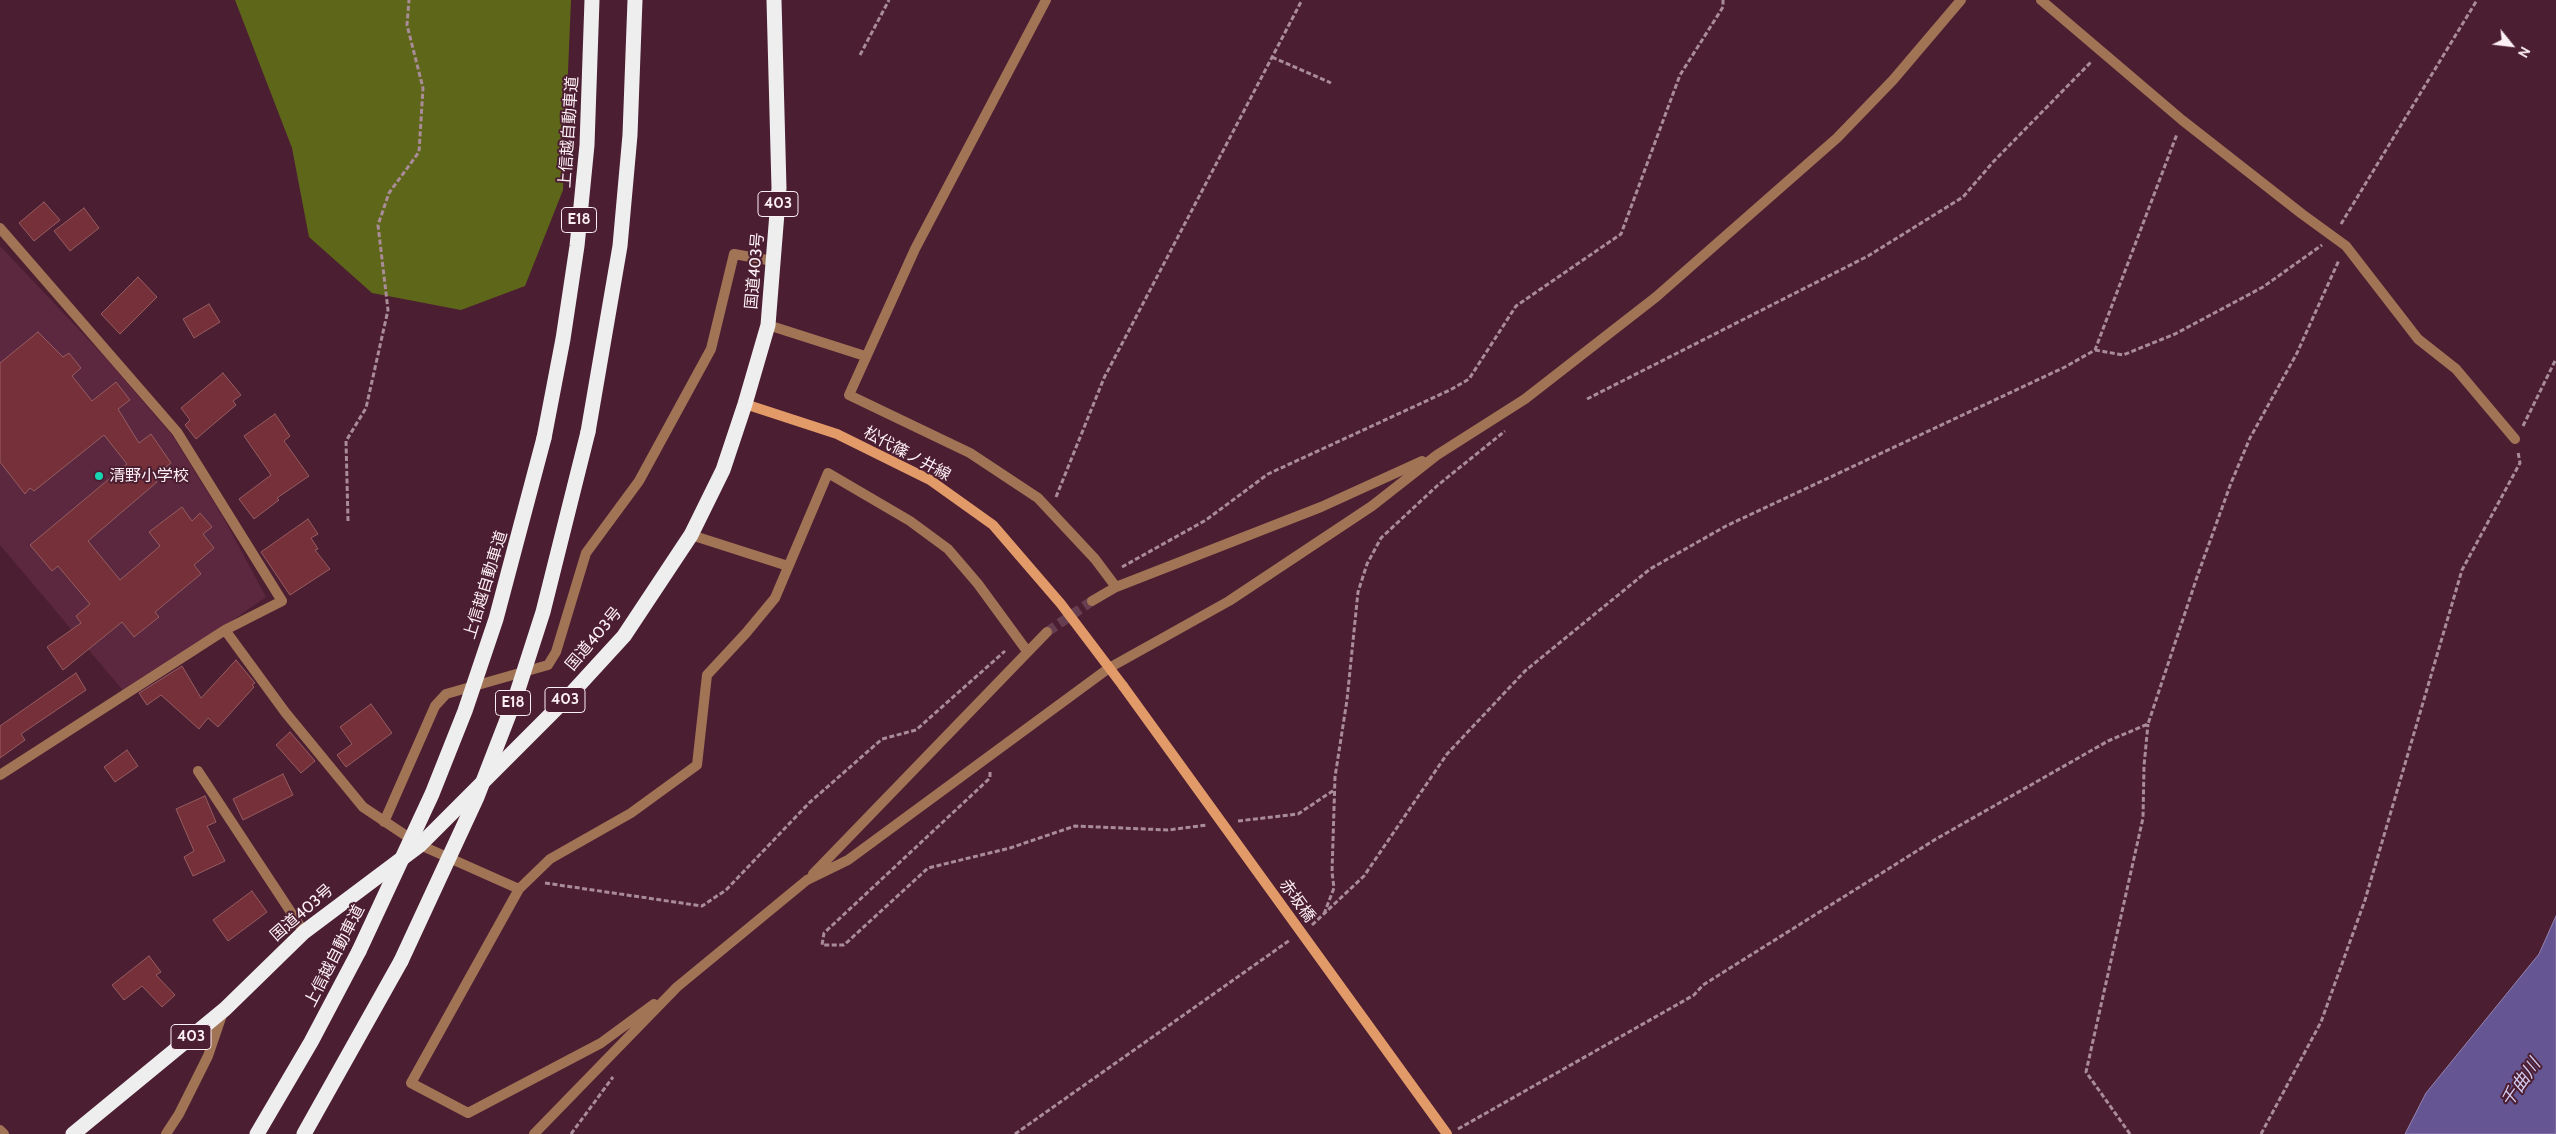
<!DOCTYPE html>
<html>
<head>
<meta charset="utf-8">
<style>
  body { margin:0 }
  #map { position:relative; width:2556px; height:1134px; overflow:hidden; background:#4c1e32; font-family:Cabin,sans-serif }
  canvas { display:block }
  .north { position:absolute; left:2486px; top:20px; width:50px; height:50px; -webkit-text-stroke:4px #4c1e32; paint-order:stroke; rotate:119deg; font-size:14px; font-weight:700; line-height:20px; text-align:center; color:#fdf0f4 }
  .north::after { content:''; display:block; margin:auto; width:18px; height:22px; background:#fdf0f4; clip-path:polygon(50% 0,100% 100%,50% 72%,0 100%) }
</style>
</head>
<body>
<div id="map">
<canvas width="2556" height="1134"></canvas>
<div class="north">N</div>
</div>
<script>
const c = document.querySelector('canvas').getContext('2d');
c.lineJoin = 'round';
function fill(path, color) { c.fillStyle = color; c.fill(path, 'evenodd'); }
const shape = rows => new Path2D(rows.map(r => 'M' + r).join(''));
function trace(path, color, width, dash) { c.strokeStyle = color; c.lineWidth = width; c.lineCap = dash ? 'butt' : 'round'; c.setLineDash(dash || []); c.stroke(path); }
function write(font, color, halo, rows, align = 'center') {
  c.font = font + ' Cabin,"Noto Sans JP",sans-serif'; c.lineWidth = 4; c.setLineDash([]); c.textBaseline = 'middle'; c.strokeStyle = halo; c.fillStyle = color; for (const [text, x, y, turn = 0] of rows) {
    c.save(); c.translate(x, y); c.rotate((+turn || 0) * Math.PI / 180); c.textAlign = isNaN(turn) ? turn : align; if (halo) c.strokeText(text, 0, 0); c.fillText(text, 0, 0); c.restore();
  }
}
const built = shape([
  [0,246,103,355,172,435,223,517,266,597,126,694,0,545]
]);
const forest = shape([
  [235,0,571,0,563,190,525,286,461,310,372,293,309,237,292,148]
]);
const water = shape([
  [2556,916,2556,1134,2405,1134,2426,1093,2539,954,2556,916]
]);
const building = shape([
  [44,202,60,220,34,241,19,223,44,202],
  [84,208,99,228,70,251,54,231,84,208],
  [138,277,157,297,120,334,101,314,138,277],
  [209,304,220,322,194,338,183,319,209,304],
  [38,332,63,357,69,353,81,368,72,376,92,401,116,382,130,400,118,409,139,443,151,434,171,463,153,477,157,482,88,541,120,580,160,546,149,532,182,507,192,521,200,513,212,527,203,534,214,548,194,565,201,574,155,612,159,617,134,637,122,622,63,670,47,647,81,623,76,616,90,604,58,566,52,571,30,545,127,464,104,435,34,491,30,488,25,494,0,462,0,363,38,332],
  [223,373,241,395,233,401,236,405,196,439,185,425,190,420,181,408,223,373],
  [275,414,290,436,284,441,309,476,277,498,279,500,254,519,239,499,271,475,244,436,275,414],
  [308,519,318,534,311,538,318,549,315,550,330,569,290,595,261,552,308,519],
  [236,660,255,683,252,685,254,687,218,727,208,718,199,729,161,695,147,705,139,693,182,666,201,698,236,660],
  [76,673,86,690,21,734,25,740,0,758,0,726,76,673],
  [371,704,392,733,346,767,337,755,352,744,340,727,371,704],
  [290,732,315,761,301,773,276,745,290,732],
  [127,750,138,766,115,782,104,767,127,750],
  [283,774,293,795,243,820,233,799,283,774],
  [205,796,216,822,207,826,225,861,193,876,184,857,194,851,176,809,205,796],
  [252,891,267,912,228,941,213,920,252,891],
  [149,956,161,972,156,975,175,995,162,1007,142,986,124,1000,112,985,149,956]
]);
const streetTunnel = shape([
  [1047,632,1092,601]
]);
const path = shape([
  [860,55,889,0],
  [1272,57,1331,83],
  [2341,224,2477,0],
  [2095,350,2123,355,2175,334,2263,287,2322,245],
  [1587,399,1868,256,1963,197,1994,161,2091,62],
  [2523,426,2556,359],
  [1056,497,1104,378,1302,0],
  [348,521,346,441,366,408,388,310,378,225,389,193,419,152,423,88,407,25,409,0],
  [1122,567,1206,520,1268,474,1450,390,1469,379,1516,306,1621,234,1680,75,1723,7,1723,0],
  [990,772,990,778,824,933,822,945,844,945,928,868,1010,848,1075,826,1168,830,1207,825],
  [1238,821,1298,814,1334,790],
  [545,883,702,906,726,890,809,803,882,739,916,730,1005,651],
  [1324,914,1334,888,1332,872,1335,777,1347,700,1358,592,1367,564,1381,538,1438,485,1505,431],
  [1312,925,1364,876,1447,754,1525,671,1650,569,1726,526,2065,367,2095,350,2177,134],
  [1458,1129,1694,995,1703,985,1936,839,2108,741,2148,724,2197,577,2231,483,2250,438,2297,353,2339,260],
  [571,1134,613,1077],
  [1015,1134,1290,940],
  [2130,1134,2086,1072,2143,818,2144,766,2148,724],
  [2261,1134,2321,1022,2365,900,2462,570,2520,463,2518,452]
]);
const street = shape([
  [1046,0,915,249,849,395,970,453,1038,498,1095,559,1116,587],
  [2041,0,2182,120,2302,214,2346,246,2418,339,2456,369,2515,439],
  [0,228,177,432,282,601,225,630],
  [768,325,865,356],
  [691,535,788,566],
  [1092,601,1116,587,1321,507,1422,461],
  [198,771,304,932],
  [0,775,225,630,285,712,363,807,420,845,519,889],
  [384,822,435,706,446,694,548,665,556,652,586,553,639,481,711,349,734,254,773,261],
  [813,874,1047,632],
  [654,1004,601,1043,468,1113,411,1083,519,889,550,859,631,813,697,765,707,675,746,633,775,598,828,473,910,521,948,549,978,584,1027,651],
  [0,1130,4,1134],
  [166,1134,179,1114,208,1056,223,1012],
  [534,1134,677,987,807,880,848,860,1109,668,1229,601,1372,506,1437,455,1525,399,1656,297,1837,138,1893,80,1961,0]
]);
const secondary = shape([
  [745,404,837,434,930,480,993,525,1061,604,1123,686]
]);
const highway = shape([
  [588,432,620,246,630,135,635,0],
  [544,438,563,339,577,246,587,145,592,0],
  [73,1134,225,1009,304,932,420,845,569,696,624,636,691,535,723,470,745,404,768,325,779,188,774,0],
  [257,1134,311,1042,359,951],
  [304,1134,401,961]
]);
const secondaryBridge = shape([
  [1123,686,1447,1134]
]);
const highwayBridge = shape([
  [359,951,432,794,465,711,496,619,544,438],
  [401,961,477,797,515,699,543,612,588,432]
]);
const markers = [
  [99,476,5,"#17d5b2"]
];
const shields = [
  [778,204,40],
  [579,220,35],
  [565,700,40],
  [513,703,35],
  [191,1037,40]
];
const shieldNames = [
  ["403",778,204],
  ["E18",579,220],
  ["403",565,700],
  ["E18",513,703],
  ["403",191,1037]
];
const streetNames = [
  ["上信越自動車道",569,132,-86],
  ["国道403号",755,271,-85],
  ["松代篠ノ井線",907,454,28],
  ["上信越自動車道",486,585,-73],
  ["国道403号",594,639,-50],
  ["赤坂橋",1297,901,54],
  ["国道403号",302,913,-41],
  ["上信越自動車道",335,956,-63]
];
const poiNames = [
  ["清野小学校",109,476]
];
const waterNames = [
  ["千曲川",2521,1083,-55]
];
fill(built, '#5c283f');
fill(forest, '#5e6619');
fill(water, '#665593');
trace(water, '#9384b0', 1);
fill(building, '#763039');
trace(building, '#955d61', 1);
trace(streetTunnel, '#673e4f', 10, [10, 5]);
trace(path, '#a98c98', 3, [5, 2.5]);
trace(street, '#a17456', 10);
trace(secondary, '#e19a68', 10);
trace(highway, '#eee', 15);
trace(secondaryBridge, '#e19a68', 10);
trace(highwayBridge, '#eee', 15);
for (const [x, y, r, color] of markers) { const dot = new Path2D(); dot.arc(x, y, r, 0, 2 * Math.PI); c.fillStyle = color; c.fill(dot); trace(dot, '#4c1e32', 2); }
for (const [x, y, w] of shields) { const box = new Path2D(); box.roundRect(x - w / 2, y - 12.5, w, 25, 4); c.fillStyle = '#4c1e32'; c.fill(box); trace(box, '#fdf0f4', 1); }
write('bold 15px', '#fdf0f4', null, shieldNames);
write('16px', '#fdf0f4', '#4c1e32', streetNames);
write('16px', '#fdf0f4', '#4c1e32', poiNames, 'left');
write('italic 18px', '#d3cbf0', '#4c1e32', waterNames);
</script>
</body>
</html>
